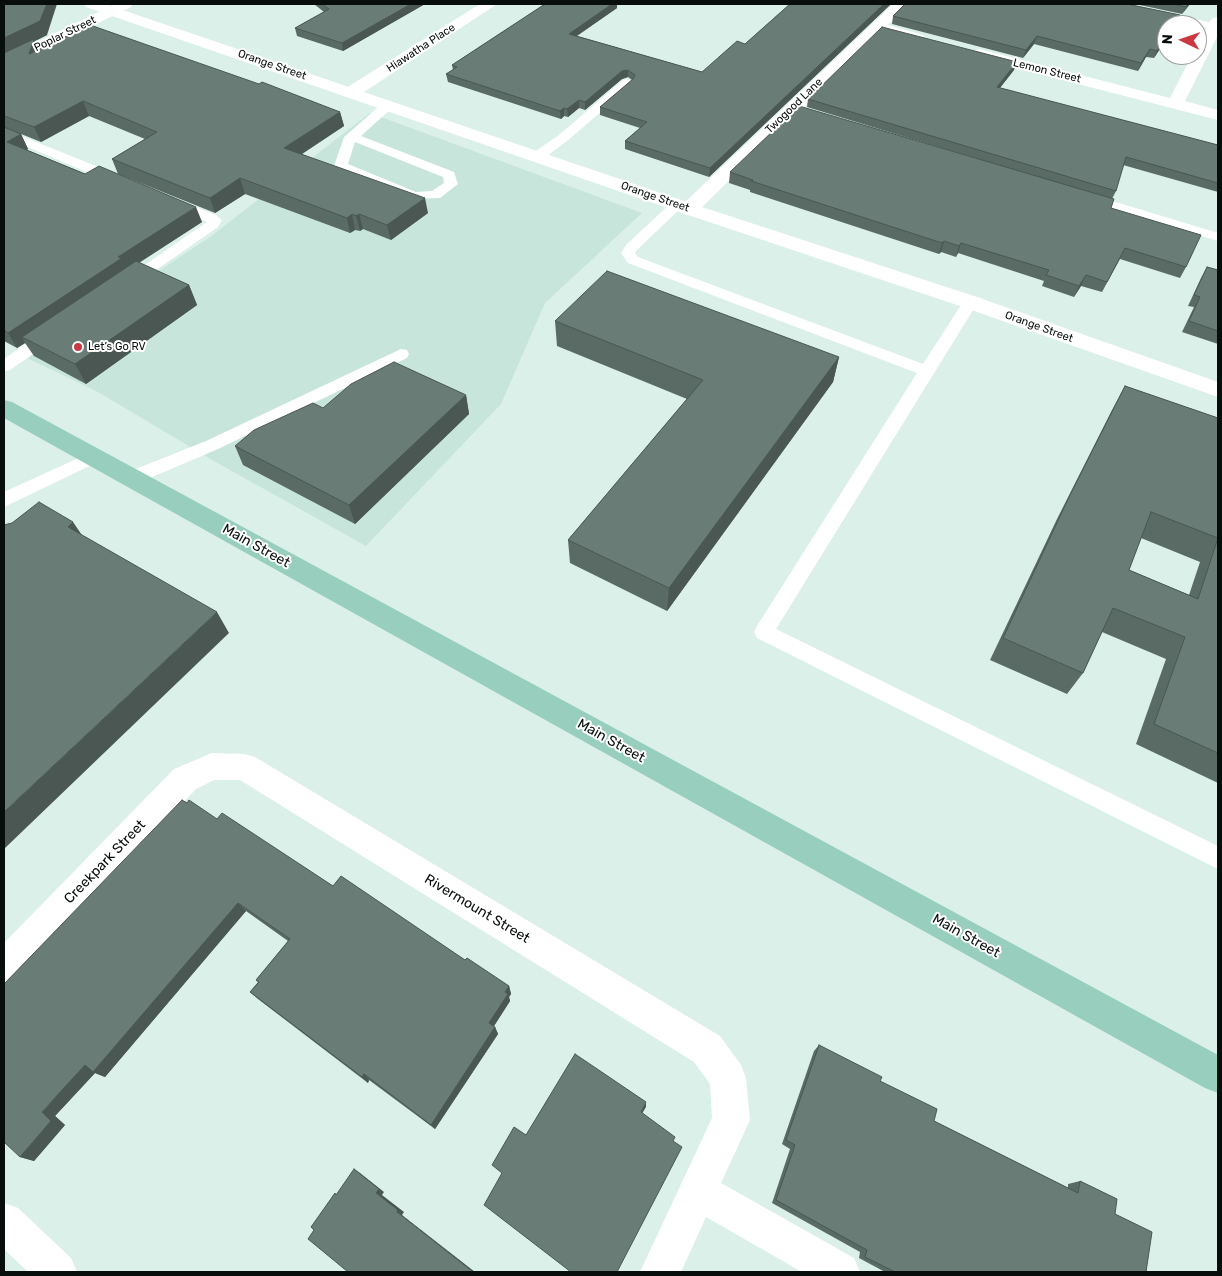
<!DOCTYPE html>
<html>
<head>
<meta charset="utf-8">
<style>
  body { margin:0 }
  #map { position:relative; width:1222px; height:1276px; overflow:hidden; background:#dbf0e8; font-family:Rubik,sans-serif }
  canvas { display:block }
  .frame { position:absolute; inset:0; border:5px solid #070e0b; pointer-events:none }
  .north { position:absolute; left:1157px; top:15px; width:50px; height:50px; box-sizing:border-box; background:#fff; border:1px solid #9c9f9d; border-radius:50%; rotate:273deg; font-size:14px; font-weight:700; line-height:20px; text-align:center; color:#070e0b }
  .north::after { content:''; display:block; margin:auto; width:18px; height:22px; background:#c83942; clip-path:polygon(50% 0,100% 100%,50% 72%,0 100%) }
</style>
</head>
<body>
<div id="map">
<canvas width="1222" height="1276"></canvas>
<div class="frame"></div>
<div class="north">N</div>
</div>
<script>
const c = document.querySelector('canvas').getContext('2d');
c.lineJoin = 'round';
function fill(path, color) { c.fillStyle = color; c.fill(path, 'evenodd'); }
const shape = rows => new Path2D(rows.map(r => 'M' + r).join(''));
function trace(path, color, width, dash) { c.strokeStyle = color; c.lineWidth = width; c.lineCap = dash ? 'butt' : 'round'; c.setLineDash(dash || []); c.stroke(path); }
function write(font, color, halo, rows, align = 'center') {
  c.font = font + ' Rubik,sans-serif'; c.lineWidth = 4; c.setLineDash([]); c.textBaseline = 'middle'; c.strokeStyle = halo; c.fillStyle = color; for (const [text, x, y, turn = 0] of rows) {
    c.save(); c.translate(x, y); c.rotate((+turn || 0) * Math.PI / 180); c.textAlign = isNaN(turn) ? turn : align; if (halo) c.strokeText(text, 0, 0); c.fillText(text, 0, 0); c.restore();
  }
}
const built = shape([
  [370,113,642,213,545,303,501,404,366,546,214,461,98,392,27,358,210,237]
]);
const lane = shape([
  [1108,4,1127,4,1218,24,1218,30,1113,7,1108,4],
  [627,79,633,83,631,86,567,141,543,159,533,159,532,156,533,153,559,135,623,80,627,79],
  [388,101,392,102,394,105,392,108,361,136,454,172,458,184,440,198,409,199,336,169,334,166,344,137,384,102,388,101],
  [355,142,443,177,444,183,432,191,416,192,348,164,355,142],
  [4,129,123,177,125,180,118,184,113,183,4,137,4,129],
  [1086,193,1218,233,1218,241,1081,200,1079,197,1086,193],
  [172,198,216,215,222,220,218,227,133,286,123,286,121,283,123,280,207,222,167,205,165,202,172,198],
  [677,201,684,205,637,250,635,253,638,257,923,364,965,299,975,299,978,302,776,629,1218,846,1218,869,757,638,754,632,757,626,917,373,628,263,621,253,627,244,672,202,677,201],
  [52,328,58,329,60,333,58,337,10,370,4,371,4,359,46,329,52,328],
  [401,349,407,350,409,354,407,358,218,449,138,483,132,484,126,483,123,478,126,473,206,441,401,349],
  [94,451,100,453,103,457,100,461,4,507,4,492,94,451]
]);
const street = shape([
  [115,4,133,4,131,7,4,69,4,58,115,4],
  [480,4,497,4,358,96,346,96,344,92,346,88,480,4],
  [893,4,908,4,888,25,923,35,926,38,923,41,918,43,880,33,696,213,689,215,682,213,680,209,682,205,893,4],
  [1218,17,1218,35,1185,101,1218,110,1218,120,973,57,971,54,973,51,979,49,1170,98,1192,55,1197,55,1197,46,1210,21,1213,18,1218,17],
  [212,753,244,754,255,757,720,1036,741,1065,746,1078,750,1120,721,1183,854,1258,860,1272,802,1272,706,1217,681,1272,640,1272,712,1118,710,1084,694,1062,240,780,214,780,196,789,16,979,4,984,4,943,174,769,212,753],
  [4,1203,18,1208,71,1258,77,1272,28,1272,4,1249,4,1203]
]);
const secondary = shape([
  [84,4,105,4,696,205,977,297,1218,382,1218,397,963,307,682,213,86,7,84,4]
]);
const primary = shape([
  [4,400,12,402,1218,1055,1218,1093,1205,1088,4,418,4,400]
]);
const wall = shape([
  [4,4,47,35,35,41,39,49,259,84,340,112,344,126,302,154,428,213,391,240,363,229,360,231,355,230,350,233,245,194,215,213,118,174,112,159,145,139,89,116,41,142,21,134,28,149,27,150,202,222,139,263,189,285,197,305,86,384,34,356,25,343,17,348,4,341],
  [314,4,425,4,343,51,297,36,295,28,324,12],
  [545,4,617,4,617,8,577,36,702,72,745,44,790,4,891,4,709,177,625,149,625,141,640,128,600,115,600,107,632,80,628,77,622,79,585,110,579,108,568,117,564,116,561,119,448,82,446,74,453,70,452,65],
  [1135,4,1190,4,1182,14],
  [1180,15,1175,25,1167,25,1167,38,1154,58,1146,57,1138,71,1034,44,1023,58,892,24,893,16],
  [1014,70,1000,88,1218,145,1218,192,1123,165,1116,191,1112,199,1111,208,1186,267,1180,278,1120,259,1102,292,1081,286,1074,297,1042,286,1044,281,958,253,956,257,941,252,939,254,750,192,750,190,729,183,730,172,1027,174,807,107,808,99],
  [1207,267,1218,270,1218,344,1182,332,1194,307,1188,306,1201,278],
  [555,321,839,357,833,382,667,611,570,563,568,540,687,399,557,346],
  [1125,386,1218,418,1218,783,1136,744,1166,659,1102,632,1083,673,1067,694,990,660,1057,519,1112,410],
  [1141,538,1200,562,1189,595,1129,570],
  [466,395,469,414,355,524,243,465,235,446,323,408],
  [217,819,333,886,465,960,509,986,511,994,509,997,510,1001,494,1026,495,1027,498,1034,435,1129,369,1080,368,1083,258,999,250,992,258,982,256,980,288,941,246,911,105,1077,95,1073,55,1116,65,1125,34,1161,20,1157],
  [819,1045,880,1081,934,1121,1068,1188,1068,1184,1080,1181,1115,1214,1146,1272,885,1272,859,1258,860,1252,772,1203,790,1149,782,1144,814,1051]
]);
const shadedWall = shape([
  [47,4,57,4,47,35,35,41,41,53,4,56,4,38],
  [411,4,425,4,343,51,342,43],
  [612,4,617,4,617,8,569,41,569,34],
  [884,4,891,4,709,177,710,168],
  [1188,4,1190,4,1182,14,1186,7],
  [1167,35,1167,38,1154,58,1157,51],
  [1037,36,1034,44,1023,58,1026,50],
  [1150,49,1146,57,1138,71,1141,63],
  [1017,62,1014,70,994,95,997,87],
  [628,70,628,77,622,79,585,110,585,102,622,71],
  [579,100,579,108,568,117,567,109],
  [83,101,89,116,41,142,34,127],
  [564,108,564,116,561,119,560,111],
  [340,112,344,126,288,163,284,148],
  [21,134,28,149,15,157,7,142],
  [240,178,245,194,215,213,210,198],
  [425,198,428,213,391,240,387,225],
  [196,207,202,222,127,270,22,337,25,343,17,348,8,333,118,257],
  [352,214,355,230,350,233,347,218],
  [359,214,363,229,360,231,356,216],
  [944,241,941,252,939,254,942,243],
  [961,243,958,253,956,257,959,246],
  [1086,275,1081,286,1074,297,1079,286],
  [189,285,197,305,86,384,75,364],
  [839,357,833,382,667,611,669,588],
  [466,395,469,414,355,524,349,505],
  [73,522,88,544,68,527],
  [217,612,229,633,4,849,4,812],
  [238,903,246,911,105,1077,95,1073,55,1116,65,1125,34,1161,20,1157,42,1112,85,1065],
  [509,986,511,994,509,997,510,1001,492,1029,489,1023],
  [495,1027,498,1034,435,1129,431,1125],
  [364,1074,369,1080,368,1083,362,1077],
  [646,1102,646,1107,640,1117,641,1112],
  [354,1169,360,1173,384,1192,382,1195,404,1212,402,1215,475,1272,473,1272,397,1212,376,1193]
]);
const building = shape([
  [4,4,47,4,40,21,4,38,4,4],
  [322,4,411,4,342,43,295,28,329,9,322,4],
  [545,4,612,4,569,34,702,72,737,41,745,44,790,4,884,4,710,168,625,141,647,122,600,107,633,79,635,75,628,70,622,71,585,102,579,100,567,109,564,108,560,111,446,74,457,67,452,65,545,4],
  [905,4,1127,4,1180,15,1174,25,1167,25,1167,35,1157,51,1150,49,1141,63,1037,36,1026,50,893,16,905,4],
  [1173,4,1188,4,1186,7,1173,4],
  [90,25,259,84,262,82,340,112,284,148,425,198,387,225,359,214,356,216,352,214,347,218,240,178,210,198,112,159,157,132,83,101,34,127,4,116,4,53,34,39,29,54,90,25],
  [882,27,1017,62,997,87,1218,145,1218,183,1126,157,1116,191,808,99,882,27],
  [799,106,1114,199,1111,208,1201,235,1186,267,1125,248,1107,282,1086,275,1079,286,1046,275,1049,270,961,243,959,246,944,241,942,243,751,181,753,180,730,172,799,106],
  [4,127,21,134,7,142,85,174,99,166,196,207,118,257,122,258,8,333,4,330,4,127],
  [136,261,189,285,75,364,22,337,136,261],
  [1207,267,1218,270,1218,331,1189,321,1200,297,1194,295,1207,267],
  [607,271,839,357,669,588,568,540,703,380,555,321,607,271],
  [394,362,466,395,349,505,235,446,254,430,313,403,323,408,351,384,394,362],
  [1125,386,1218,418,1218,753,1154,724,1185,637,1113,608,1083,673,1003,638,1070,495,1125,386],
  [1151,512,1218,538,1198,599,1129,570,1151,512],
  [39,502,73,522,68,527,217,612,4,812,4,525,12,523,39,502],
  [182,800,187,803,189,800,217,819,222,813,333,886,341,876,465,960,467,958,509,986,505,992,508,994,489,1023,495,1027,431,1125,364,1074,362,1077,250,992,259,982,256,980,290,939,238,903,93,1072,85,1065,42,1112,51,1121,20,1157,4,1142,4,984,182,800],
  [819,1045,882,1077,880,1081,937,1109,934,1121,1078,1193,1080,1181,1117,1199,1115,1214,1152,1232,1146,1272,895,1272,865,1257,867,1250,776,1200,795,1145,786,1140,819,1045],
  [575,1054,646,1102,641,1112,675,1137,673,1141,682,1147,617,1272,571,1272,484,1205,502,1173,492,1165,514,1127,526,1135,575,1054],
  [354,1169,379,1189,376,1193,398,1210,397,1212,473,1272,348,1272,308,1239,314,1230,311,1227,335,1193,336,1195,354,1169]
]);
const markers = [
  [78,347,5,"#c83942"]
];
const farStreetnames = [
  ["Poplar Street",65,34,-26],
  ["Hiawatha Place",421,48,-33],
  ["Orange Street",272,65,19],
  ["Lemon Street",1047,71,14],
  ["Twogood Lane",794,106,-44],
  ["Orange Street",655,197,19],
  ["Orange Street",1039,327,20]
];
const farPoinames = [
  ["Let’s Go RV",88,347]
];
const streetNames = [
  ["Main Street",256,546,29],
  ["Main Street",611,741,29],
  ["Creekpark Street",105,862,-46],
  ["Rivermount Street",477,909,31],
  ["Main Street",966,936,29]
];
fill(built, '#c7e5da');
fill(lane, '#fff');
fill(street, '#fff');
fill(secondary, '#fff');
fill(primary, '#97cebe');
fill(wall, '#5a6b65');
fill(shadedWall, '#4a5753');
fill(building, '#697c76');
trace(building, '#4a5753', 1);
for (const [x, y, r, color] of markers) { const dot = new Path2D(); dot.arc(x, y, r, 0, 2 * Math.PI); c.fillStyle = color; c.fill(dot); trace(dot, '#fff', 2); }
write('11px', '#070e0b', '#fff', farStreetnames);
write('11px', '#070e0b', '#fff', farPoinames, 'left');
write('14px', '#070e0b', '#fff', streetNames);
</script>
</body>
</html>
